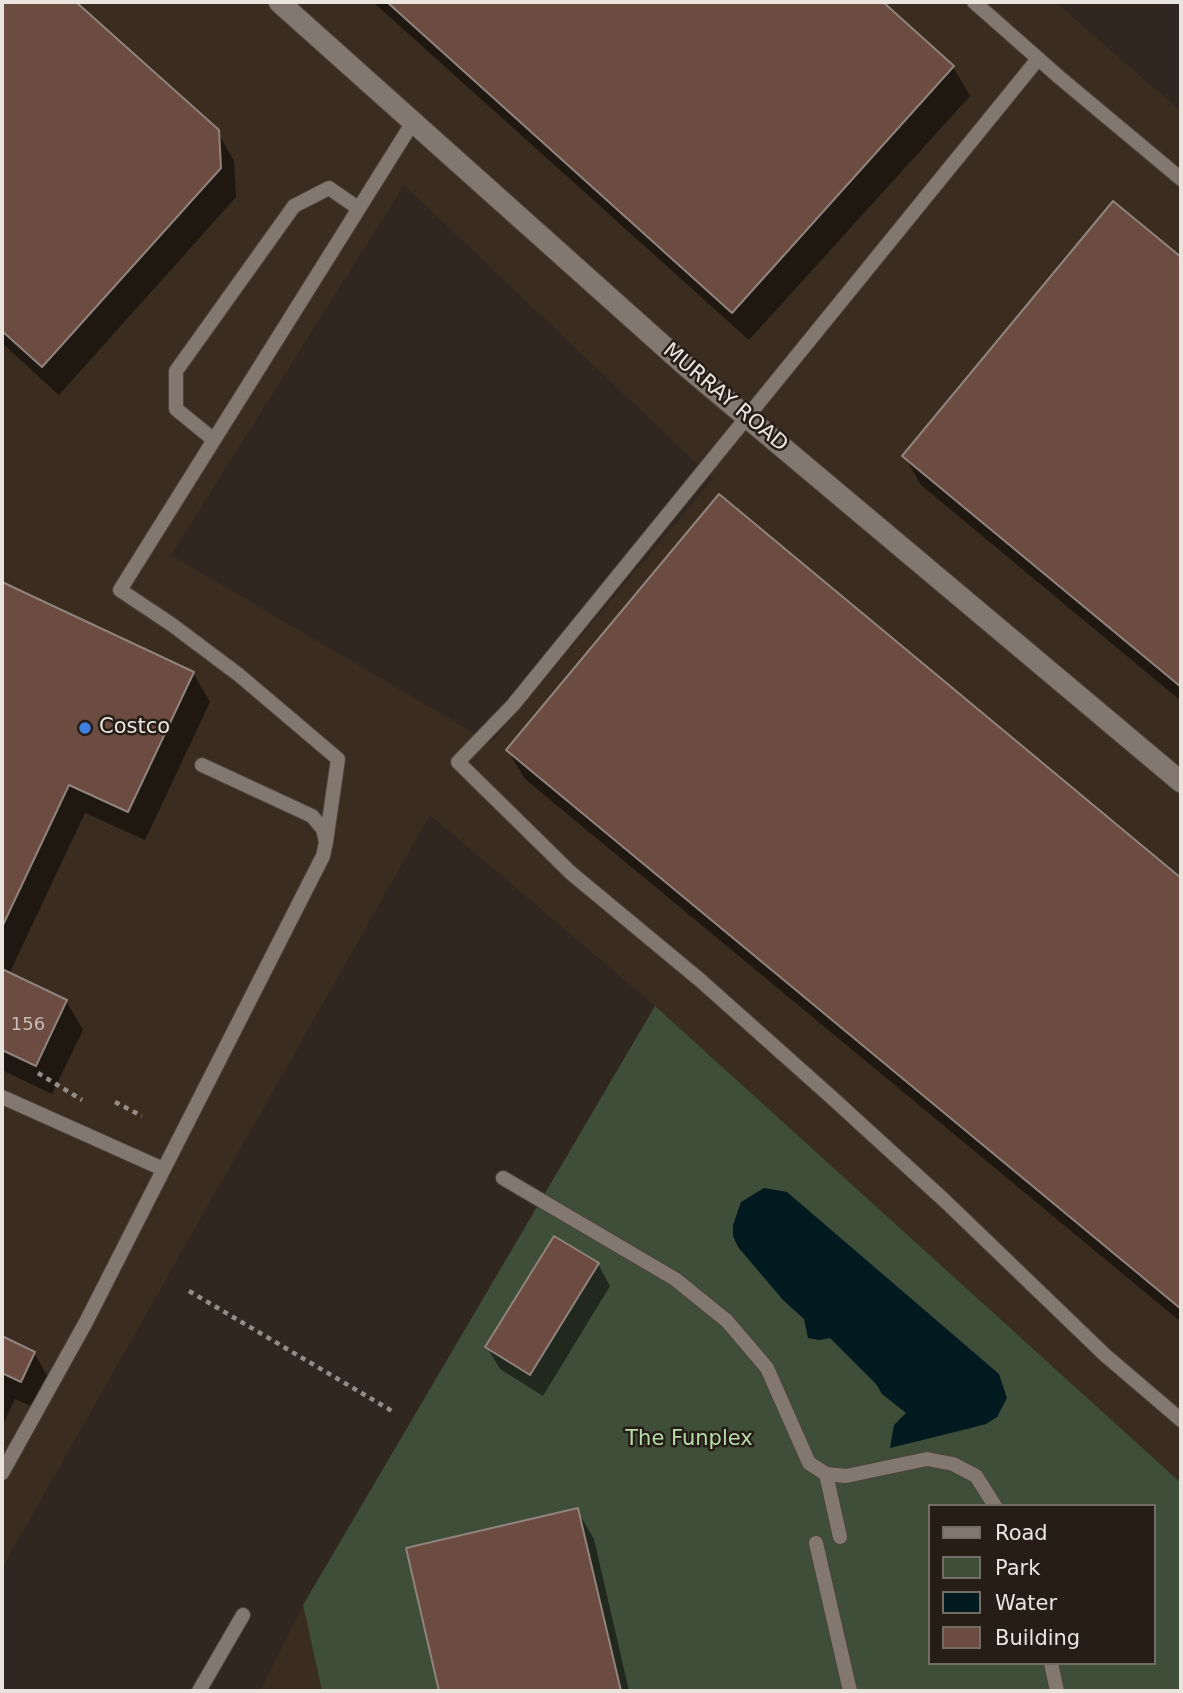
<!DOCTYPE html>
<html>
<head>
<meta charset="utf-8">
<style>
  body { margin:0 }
  #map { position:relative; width:1183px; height:1693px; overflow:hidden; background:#302720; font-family:"DejaVu Sans",sans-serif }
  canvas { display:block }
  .frame { position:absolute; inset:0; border:4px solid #eae4df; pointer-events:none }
  .legend { position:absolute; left:928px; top:1504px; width:228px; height:161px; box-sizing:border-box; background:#261e16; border:2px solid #746d66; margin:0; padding:9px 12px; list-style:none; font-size:21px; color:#eae4df }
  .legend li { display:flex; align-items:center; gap:14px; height:35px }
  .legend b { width:35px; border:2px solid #746d66 }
</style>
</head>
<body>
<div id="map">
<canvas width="1183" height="1693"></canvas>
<div class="frame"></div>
<ul class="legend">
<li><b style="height:9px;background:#82786f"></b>Road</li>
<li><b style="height:19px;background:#3f4e39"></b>Park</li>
<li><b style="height:19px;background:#001a1f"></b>Water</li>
<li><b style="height:19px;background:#6c4c40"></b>Building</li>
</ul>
</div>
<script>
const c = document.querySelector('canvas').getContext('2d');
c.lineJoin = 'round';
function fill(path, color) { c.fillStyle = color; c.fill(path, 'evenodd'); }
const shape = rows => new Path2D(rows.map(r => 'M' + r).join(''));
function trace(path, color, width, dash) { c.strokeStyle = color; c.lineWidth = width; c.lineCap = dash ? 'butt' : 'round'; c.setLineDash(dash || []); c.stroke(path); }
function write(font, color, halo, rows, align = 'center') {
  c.font = font + ' "DejaVu Sans",sans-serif'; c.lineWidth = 5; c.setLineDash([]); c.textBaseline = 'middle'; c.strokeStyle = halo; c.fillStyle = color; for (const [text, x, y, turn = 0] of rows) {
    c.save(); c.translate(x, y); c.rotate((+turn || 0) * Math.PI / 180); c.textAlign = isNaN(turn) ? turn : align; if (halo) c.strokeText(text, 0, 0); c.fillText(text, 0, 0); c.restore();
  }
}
const built = shape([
  [2,2,1055,2,1181,111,1181,1483,655,1006,430,815,2,1568],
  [404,185,713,479,491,743,171,555],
  [303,1605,322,1691,260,1691]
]);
const green = shape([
  [655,1006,1181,1483,1181,1691,322,1691,303,1605],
  [929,1506,1153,1506,1153,1663,929,1663]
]);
const water = shape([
  [764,1188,787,1192,999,1374,1007,1398,997,1417,986,1424,971,1428,890,1448,894,1425,906,1413,882,1394,876,1384,830,1338,819,1340,808,1338,804,1319,783,1300,738,1247,733,1236,733,1225,741,1202]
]);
const shadow = shape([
  [2,2,73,2,217,131,234,161,236,197,59,395,2,343],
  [373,2,880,2,953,67,970,96,749,340],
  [1114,204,1181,260,1181,701,921,485,904,456],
  [719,497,1181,880,1181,1322,525,779,508,751],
  [2,584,193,673,210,702,145,840,85,813,9,974,66,1001,83,1030,52,1094,2,1070],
  [598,1264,610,1286,543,1396,500,1369,487,1347],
  [2,1338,34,1353,51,1382,38,1409,15,1399,2,1427],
  [577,1510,594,1539,629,1691,441,1691,408,1549]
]);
const building = shape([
  [2,2,76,2,219,130,221,168,42,367,2,331,2,2],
  [387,2,883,2,954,66,732,313,387,2],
  [1113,201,1181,257,1181,687,902,456,1113,201],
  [719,494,1181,878,1181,1309,506,750,719,494],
  [2,582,194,672,128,812,69,785,2,927,2,582],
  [2,969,67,1000,36,1066,2,1050,2,969],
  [554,1236,599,1263,530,1375,485,1347,554,1236],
  [2,1336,35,1352,21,1382,2,1373,2,1336],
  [578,1508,621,1691,439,1691,406,1548,578,1508]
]);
const path = shape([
  [38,1073,82,1100],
  [115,1102,142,1116],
  [189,1291,392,1411]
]);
const lane = shape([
  [974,2,1059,77,1181,179],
  [1038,59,513,705,458,762,571,873,700,980,829,1095,944,1200,1105,1355,1181,1420],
  [214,440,176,409,176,371,294,206,329,188,358,208],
  [326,842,338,759,239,675,171,624,120,590,413,122],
  [2,1097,163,1169],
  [503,1178,675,1279,727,1321,767,1368,809,1463,826,1474,846,1476,927,1459,953,1464,976,1476,995,1506],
  [2,1473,86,1322,323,856,326,842,323,829,312,816,202,765],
  [826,1474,840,1537],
  [816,1543,850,1691],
  [1051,1663,1057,1691],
  [199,1691,243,1615]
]);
const street = shape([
  [279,2,687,367,1181,782]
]);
const markers = [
  [85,728,7,"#3f7fe0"]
];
const numberNames = [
  ["156",28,1025]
];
const streetNames = [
  ["MURRAY ROAD",725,398,40]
];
const poiNames = [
  ["Costco",99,728]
];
const parkNames = [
  ["The Funplex",689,1440]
];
fill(built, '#3a2d20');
fill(green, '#3f4e39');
fill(water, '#001a1f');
fill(shadow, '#0007');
fill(building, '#6c4c40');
trace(building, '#90827d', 2);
trace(lane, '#4a433c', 16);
trace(street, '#4a433c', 23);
trace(path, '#948d87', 4.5, [5, 5]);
trace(lane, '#82786f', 14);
trace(street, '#82786f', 21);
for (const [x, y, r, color] of markers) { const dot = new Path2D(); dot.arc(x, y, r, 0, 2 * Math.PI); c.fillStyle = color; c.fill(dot); trace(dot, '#261e16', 2.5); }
write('18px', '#cabeb7', null, numberNames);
write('21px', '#eae4df', '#261e16', streetNames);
write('21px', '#eae4df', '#261e16', poiNames, 'left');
write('21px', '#b7dba9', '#261e16', parkNames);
</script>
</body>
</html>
